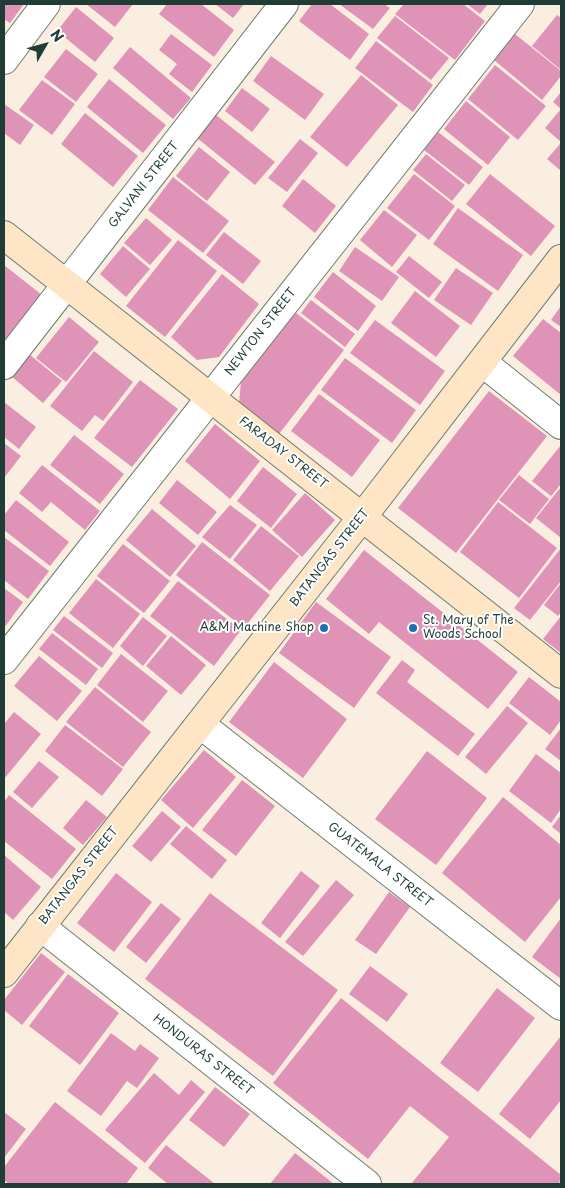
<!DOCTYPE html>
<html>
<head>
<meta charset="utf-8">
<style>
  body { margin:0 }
  #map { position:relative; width:565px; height:1188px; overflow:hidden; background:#faeee0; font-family:"Playpen Sans",sans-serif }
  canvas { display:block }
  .frame { position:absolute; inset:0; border:5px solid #1f3d34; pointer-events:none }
  .north { position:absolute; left:20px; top:20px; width:50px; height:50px; -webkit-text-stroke:4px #fff; paint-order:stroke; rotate:52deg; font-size:14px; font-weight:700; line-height:20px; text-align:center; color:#1f3d34 }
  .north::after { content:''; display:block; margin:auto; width:18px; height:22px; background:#1f3d34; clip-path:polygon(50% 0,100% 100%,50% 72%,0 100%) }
</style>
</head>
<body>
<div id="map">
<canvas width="565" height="1188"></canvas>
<div class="frame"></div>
<div class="north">N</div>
</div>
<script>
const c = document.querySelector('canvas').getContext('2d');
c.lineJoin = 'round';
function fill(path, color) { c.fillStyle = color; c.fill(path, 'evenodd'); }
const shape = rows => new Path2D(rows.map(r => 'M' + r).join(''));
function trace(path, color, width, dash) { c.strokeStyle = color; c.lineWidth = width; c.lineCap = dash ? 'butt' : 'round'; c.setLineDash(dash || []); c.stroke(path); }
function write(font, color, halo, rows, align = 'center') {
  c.font = font + ' "Playpen Sans",sans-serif'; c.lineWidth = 4; c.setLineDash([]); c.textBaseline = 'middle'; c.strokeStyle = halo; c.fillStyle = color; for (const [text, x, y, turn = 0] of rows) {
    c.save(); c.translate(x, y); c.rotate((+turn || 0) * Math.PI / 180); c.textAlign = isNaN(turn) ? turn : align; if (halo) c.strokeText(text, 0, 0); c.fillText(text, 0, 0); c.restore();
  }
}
const building = shape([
  [4,4,24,4,10,23,4,19],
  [86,4,133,4,115,27],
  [167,4,201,4,234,30,214,57,159,14],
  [215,4,244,4,233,18],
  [312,4,330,4,369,34,350,60,299,21],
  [339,4,384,4,390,8,373,29],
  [404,4,463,4,485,21,455,60,395,14],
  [467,4,488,4,480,14],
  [76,7,114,38,95,62,57,31],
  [557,15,561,18,561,70,532,46],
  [395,16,449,58,431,80,377,38],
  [171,34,212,65,192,92,169,74,177,64,159,50],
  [515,34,561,71,561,76,542,100,494,60],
  [376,41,433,85,413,112,355,68],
  [130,47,191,98,173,119,113,68],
  [66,49,98,74,76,102,44,77],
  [271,56,324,94,305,120,253,81],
  [495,65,546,106,518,140,468,99],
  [361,75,398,105,347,167,310,137],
  [109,79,166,125,143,153,87,107],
  [42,80,75,104,52,135,19,110],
  [242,88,270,109,252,132,225,111],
  [561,92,561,142,545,128,561,109,553,102],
  [466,101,510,137,488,165,444,129],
  [4,104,34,125,20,145,4,133],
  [85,113,138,156,113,187,61,144],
  [216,115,275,162,255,185,197,138],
  [438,132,483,167,469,185,424,150],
  [300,139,318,153,287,192,268,178],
  [560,144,561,145,561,171,547,159],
  [199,147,230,172,207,201,176,176],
  [426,154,465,185,452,201,413,170],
  [414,174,455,206,429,240,387,208],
  [490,174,555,226,531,256,466,204],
  [173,177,229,221,203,253,148,210],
  [303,179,336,206,315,233,282,206],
  [458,208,523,255,498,291,433,244],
  [384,210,417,235,392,267,360,240],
  [146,218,172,240,150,265,124,243],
  [224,232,261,261,243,284,206,255],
  [178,240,217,271,165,337,126,306],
  [123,246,150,269,126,297,100,274],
  [355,247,399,277,382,301,339,271],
  [409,256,442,282,429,298,396,272],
  [4,265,42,295,4,343],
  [456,268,493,293,471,325,434,300],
  [333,272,376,306,358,331,314,297],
  [222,274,259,304,219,357,197,360,171,337],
  [415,291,460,326,436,357,391,323],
  [311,300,355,334,345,347,301,313],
  [561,306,561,327,551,320],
  [295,312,344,350,279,434,239,403,241,382],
  [69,317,99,342,66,382,36,358],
  [543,319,561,333,561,395,513,356],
  [375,320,445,371,420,405,350,353],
  [94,351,133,382,103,421,95,415,82,431,50,406],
  [29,354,62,381,43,403,11,376],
  [345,358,416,410,392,443,321,390],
  [140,380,178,409,132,467,94,438],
  [489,391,547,436,456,553,398,508],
  [319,394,380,440,352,477,291,431],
  [4,402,36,427,19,449,4,437],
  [215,424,260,461,230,499,185,461],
  [74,435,124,474,100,504,50,465],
  [4,443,21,456,4,478],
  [561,445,561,484,551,496,532,481],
  [42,465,100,511,85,530,51,502,42,512,19,493],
  [263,467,297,494,271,528,237,501],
  [519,475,549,499,530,524,499,500],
  [177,480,217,512,198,535,159,503],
  [561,487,561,538,536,518],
  [305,493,335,520,302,557,272,530],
  [16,500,69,542,50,566,4,530,4,515],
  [498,502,557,548,519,598,460,552],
  [230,505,257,525,230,559,202,537],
  [152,509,196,546,170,577,126,540],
  [261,526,299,556,270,591,233,560],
  [4,537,49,571,28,599,4,580],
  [202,542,270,595,244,628,176,575],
  [123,544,170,581,144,613,97,576],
  [561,548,561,581,530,620,514,608],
  [364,550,518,672,488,709,379,622,369,634,326,599],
  [96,579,140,614,113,648,69,613],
  [178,581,241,630,214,666,150,616],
  [561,583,561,612,558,616,544,605],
  [4,588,23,602,4,628],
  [316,602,391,657,354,708,279,653],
  [64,616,113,653,102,668,53,630],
  [561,616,561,653,543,639],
  [143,617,167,636,143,666,120,646],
  [52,633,98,669,86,685,39,649],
  [171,636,206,665,181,695,146,666],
  [121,654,168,691,143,722,97,685],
  [39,656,82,691,57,721,14,686],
  [402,660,415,670,407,682,475,734,458,756,376,693],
  [274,662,347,719,303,778,229,722],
  [529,677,561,702,561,720,550,735,509,703],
  [95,687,151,732,123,767,66,722],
  [507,706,528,723,486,774,465,757],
  [14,712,41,734,4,779,4,724],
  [65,725,123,769,102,796,45,751],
  [561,728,561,761,545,749],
  [204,750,236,777,193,828,161,800],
  [427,751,487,798,436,865,375,819],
  [536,754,561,773,561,809,551,823,509,791],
  [39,761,59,777,32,808,13,792],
  [242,780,275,806,236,856,202,830],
  [9,795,76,849,52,879,4,841,4,802],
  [503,797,561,845,561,897,525,942,442,873],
  [86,800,107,817,83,845,63,828],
  [162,811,181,827,151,862,132,846],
  [561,815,561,834,552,827],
  [186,826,227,860,212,879,170,844],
  [4,855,41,887,13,920,4,912],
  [301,871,320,886,280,938,261,923],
  [116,873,152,902,114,952,77,923],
  [336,880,354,895,303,956,285,942],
  [389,892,410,907,376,954,355,940],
  [210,893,338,990,273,1076,145,979],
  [161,903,181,919,146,963,126,947],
  [561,918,561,979,532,957],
  [41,953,65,972,22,1025,4,1010,4,1000],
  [370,966,408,994,387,1022,349,994],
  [68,974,119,1013,80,1065,29,1026],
  [497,988,535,1018,478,1092,440,1063],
  [341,998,561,1175,559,1184,411,1184,449,1137,410,1106,368,1159,273,1083],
  [111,1033,135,1051,140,1044,159,1058,137,1088,127,1081,101,1116,67,1091],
  [561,1036,561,1100,530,1139,499,1114],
  [154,1073,179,1095,191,1080,205,1092,145,1163,105,1130],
  [215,1087,250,1114,224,1147,189,1120],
  [55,1102,138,1168,126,1184,9,1184,4,1180,4,1167],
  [4,1112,26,1129,4,1158],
  [166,1145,215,1184,168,1184,148,1168],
  [295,1153,334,1184,270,1184]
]);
const street = shape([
  [4,60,46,4],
  [482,362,561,425],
  [4,365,284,4],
  [4,660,520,4],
  [200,724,561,1006],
  [40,926,367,1184]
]);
const secondary = shape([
  [4,235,561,674],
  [4,973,363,516,561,259]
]);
const markers = [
  [324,628,5,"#1f6fb2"],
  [413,628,5,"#1f6fb2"]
];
const streetNames = [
  ["GALVANI STREET",144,185,-52],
  ["NEWTON STREET",261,332,-52],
  ["FARADAY STREET",283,453,38],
  ["BATANGAS STREET",330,558,-52],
  ["GUATEMALA STREET",380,865,38],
  ["BATANGAS STREET",79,876,-52],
  ["HONDURAS STREET",203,1055,38]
];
const poiNames = [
  ["St. Mary of The",423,621],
  ["Woods School",423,635],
  ["A&M Machine Shop",314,628,"right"]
];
fill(building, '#df94b7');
trace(street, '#6c7b70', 30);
trace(secondary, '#6c7b70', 30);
trace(street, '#fff', 28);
trace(secondary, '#fde5c5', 28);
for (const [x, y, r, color] of markers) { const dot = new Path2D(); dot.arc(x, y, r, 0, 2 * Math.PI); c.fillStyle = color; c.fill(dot); trace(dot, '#fff', 2); }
write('12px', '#1f3d34', '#fff', streetNames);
write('12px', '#1f3d34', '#fff', poiNames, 'left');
</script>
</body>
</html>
